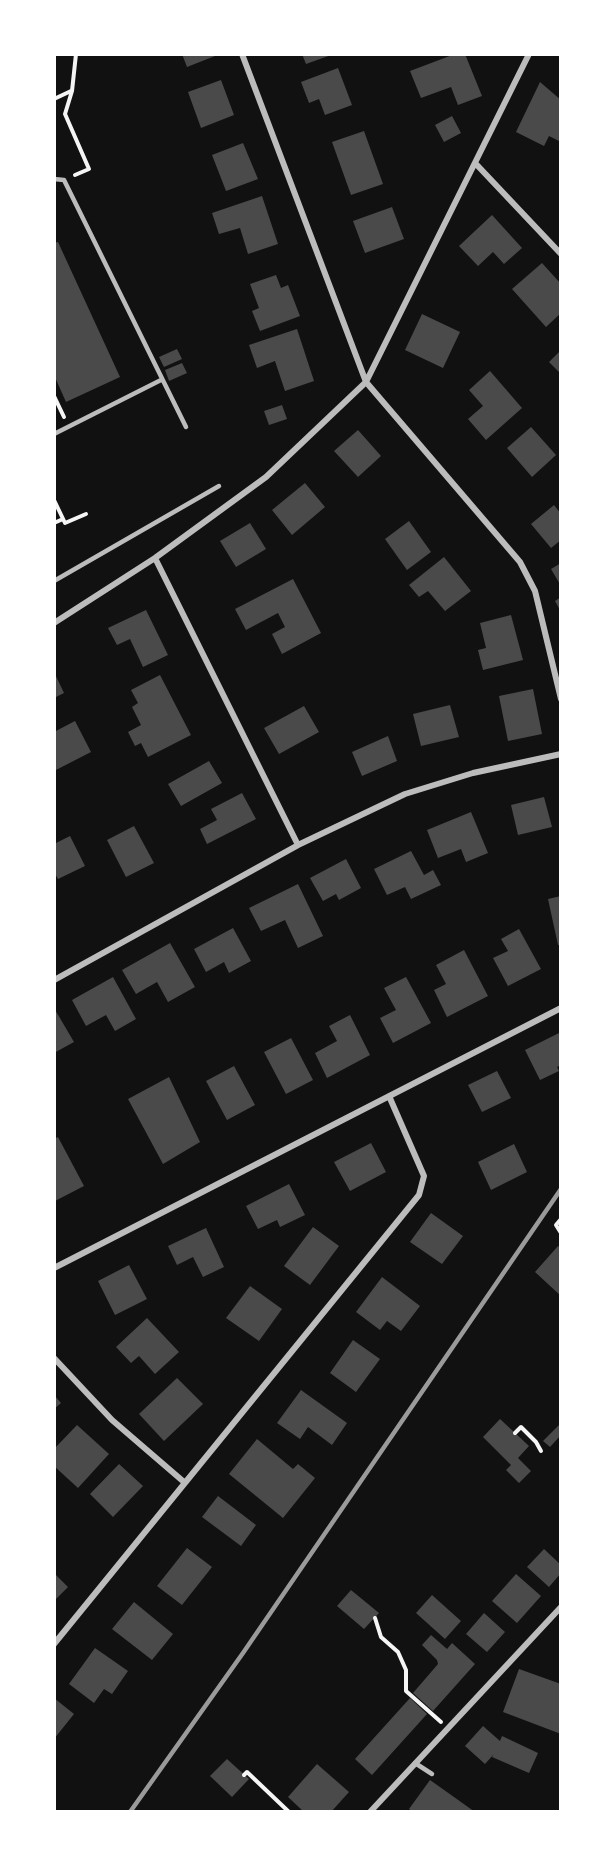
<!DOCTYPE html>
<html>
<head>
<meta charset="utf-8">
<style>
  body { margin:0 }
  #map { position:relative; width:615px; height:1866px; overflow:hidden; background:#111; font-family:Barlow,sans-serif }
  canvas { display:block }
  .frame { position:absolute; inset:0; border:56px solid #fff; pointer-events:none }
</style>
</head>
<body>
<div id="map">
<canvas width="615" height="1866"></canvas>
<div class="frame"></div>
</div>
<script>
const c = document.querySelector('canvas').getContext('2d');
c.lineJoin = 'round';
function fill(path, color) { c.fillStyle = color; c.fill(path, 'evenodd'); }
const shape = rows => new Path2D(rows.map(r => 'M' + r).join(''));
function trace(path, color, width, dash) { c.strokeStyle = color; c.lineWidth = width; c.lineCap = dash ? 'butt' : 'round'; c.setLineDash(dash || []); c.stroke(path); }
const building = shape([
  [182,54,215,54,215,56,187,67],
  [302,54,334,54,306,64],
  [455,54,465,54,482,96,458,105,451,87,421,98,410,71],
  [338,68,352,105,325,115,319,99,309,103,301,82],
  [221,80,234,115,201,128,188,92],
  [540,82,561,100,561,142,549,136,544,146,516,132],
  [452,116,461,133,444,142,435,125],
  [364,131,383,184,351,195,332,142],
  [243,143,258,179,226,191,212,155],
  [262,196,278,244,248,254,240,228,219,234,212,213],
  [392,207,404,239,365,253,353,221],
  [492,215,522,248,504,264,493,252,478,266,459,246],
  [58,242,120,377,66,402,54,375,54,243],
  [542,263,561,284,561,313,546,327,512,289],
  [276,275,281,288,288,285,300,316,260,331,252,311,259,308,250,284],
  [422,314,460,332,443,368,405,350],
  [297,329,314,381,285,391,275,361,257,368,249,345],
  [177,349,182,359,164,367,159,357],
  [561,350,561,374,549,362],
  [182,363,187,373,169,381,165,370],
  [490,371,522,408,486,440,468,419,483,406,469,390],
  [282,405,287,419,269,425,264,411],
  [531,427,556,455,532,477,507,448],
  [358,430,381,456,358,477,334,451],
  [305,483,325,507,292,535,272,510],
  [554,505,561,514,561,540,551,548,531,524],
  [409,521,431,552,407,570,385,539],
  [250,523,266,549,236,567,220,541],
  [444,557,471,591,445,611,428,591,419,597,409,585],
  [561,563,561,586,551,569],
  [293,579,321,633,282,654,272,634,285,627,278,613,246,630,235,609],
  [561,597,561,612,555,601],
  [146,610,168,655,143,667,130,639,117,645,108,628],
  [511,615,523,660,483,670,478,650,486,648,480,623],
  [54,672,64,693,54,698],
  [160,675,191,735,148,757,141,743,135,746,128,732,141,725,132,707,138,703,131,690],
  [533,689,542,734,508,741,499,696],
  [450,705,459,737,421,746,413,714],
  [304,706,319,732,279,754,264,728],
  [75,721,91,752,54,771,54,732],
  [388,736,397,761,362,776,352,752],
  [209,761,222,783,181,806,168,784],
  [242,793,256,819,207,844,200,829,217,820,211,809],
  [544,797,552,827,518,835,511,805],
  [471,812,488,853,466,862,461,849,438,858,427,830],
  [134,826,154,863,126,877,107,840],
  [70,836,85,866,58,879,54,872,54,844],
  [411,851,424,875,433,870,441,885,411,899,405,887,387,895,374,869],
  [346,859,361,888,339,900,336,894,323,901,310,878],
  [298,884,323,936,298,948,285,920,261,931,249,908],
  [561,896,561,945,558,945,548,899],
  [233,928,251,961,229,973,224,962,206,972,194,949],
  [519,929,541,969,508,986,493,958,508,951,501,939],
  [170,943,195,987,168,1002,157,982,136,994,122,970],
  [464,950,488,996,447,1017,434,990,446,984,436,965],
  [113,977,136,1019,115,1031,106,1015,86,1026,72,1000],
  [406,977,431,1023,393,1043,380,1018,396,1010,384,988],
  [54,1008,74,1042,54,1053],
  [350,1015,370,1055,327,1078,315,1053,337,1041,329,1026],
  [561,1032,561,1065,557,1067,559,1071,540,1080,525,1050],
  [291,1038,313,1080,286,1094,264,1052],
  [234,1066,255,1105,227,1120,206,1081],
  [497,1071,511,1098,482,1112,468,1085],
  [169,1077,200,1142,163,1164,128,1099],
  [58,1137,84,1186,55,1201,54,1139],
  [371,1143,386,1172,350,1191,334,1162],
  [514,1144,527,1172,491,1190,478,1162],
  [289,1184,305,1215,280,1227,277,1220,258,1229,246,1206],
  [431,1213,463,1236,442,1264,410,1242],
  [313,1227,339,1246,310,1285,284,1266],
  [206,1228,224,1267,203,1277,193,1257,177,1265,168,1246],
  [558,1246,561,1248,561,1296,535,1272],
  [129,1265,147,1299,115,1315,98,1281],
  [382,1277,420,1306,401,1331,387,1321,380,1330,356,1312],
  [250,1286,282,1309,259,1341,226,1318],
  [147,1318,179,1352,155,1374,139,1356,131,1363,116,1347],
  [353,1340,380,1359,356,1392,330,1373],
  [177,1378,203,1404,164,1441,139,1414],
  [301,1390,347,1423,332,1445,308,1427,300,1439,277,1423],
  [54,1395,61,1403,54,1409],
  [500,1419,529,1446,518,1458,531,1471,519,1483,506,1470,511,1465,483,1437],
  [560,1424,561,1435,550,1447,543,1441],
  [77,1425,109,1454,78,1488,54,1466,54,1449],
  [257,1439,293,1469,298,1464,315,1478,283,1518,229,1474],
  [119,1464,143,1486,113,1517,90,1494],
  [218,1496,256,1525,241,1546,202,1517],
  [187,1548,212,1567,182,1605,157,1586],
  [544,1549,561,1565,561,1573,549,1587,527,1567],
  [54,1573,68,1587,54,1601],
  [516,1574,541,1596,517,1623,492,1601],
  [351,1590,379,1613,364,1629,337,1606],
  [432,1595,461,1621,445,1639,416,1613],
  [134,1602,173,1634,152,1660,112,1629],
  [484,1613,505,1632,487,1652,466,1634],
  [431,1635,447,1649,452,1643,475,1664,433,1711,413,1693,438,1664,437,1660,422,1645],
  [95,1648,128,1671,112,1694,104,1689,94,1703,69,1684],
  [519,1669,561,1684,561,1734,503,1712],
  [54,1698,74,1714,54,1739],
  [410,1698,427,1714,372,1775,355,1759],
  [483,1726,500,1741,502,1736,538,1753,529,1773,492,1757,494,1754,485,1764,465,1746],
  [227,1759,249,1779,232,1797,210,1776],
  [317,1764,349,1792,331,1812,304,1812,288,1797],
  [430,1780,454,1797,475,1812,413,1812,409,1809]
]);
const path = shape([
  [54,99,71,91],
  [75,175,89,169,65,114,72,91,76,54],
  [54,396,64,417],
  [54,500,65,523,86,514],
  [54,523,63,519],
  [561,1219,556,1225,561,1233],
  [515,1433,521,1427,536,1442,541,1451],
  [375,1618,381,1637,398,1652,406,1670,406,1691,441,1722],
  [244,1775,247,1772,289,1812]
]);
const service = shape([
  [54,179,64,180,186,427],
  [54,434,161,380],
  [54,581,219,486],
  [415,1763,432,1774]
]);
const minor = shape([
  [242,54,366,382,520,562,535,591,561,699],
  [476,164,561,254],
  [155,558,298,845],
  [54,623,155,558,266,477,366,382,529,54],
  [54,980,298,845,405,794,473,773,561,754],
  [54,1268,561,1008],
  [54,1358,112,1420,184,1482],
  [54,1644,419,1195,424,1176,389,1096],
  [370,1812,561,1607]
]);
const rail = shape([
  [130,1812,243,1653,561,1189]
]);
fill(building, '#4a4a4a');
trace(path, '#f5f5f5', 4);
trace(service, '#bcbcbc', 4.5);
trace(minor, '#bcbcbc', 6);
trace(rail, '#9a9a9a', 4.5);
</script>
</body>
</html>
